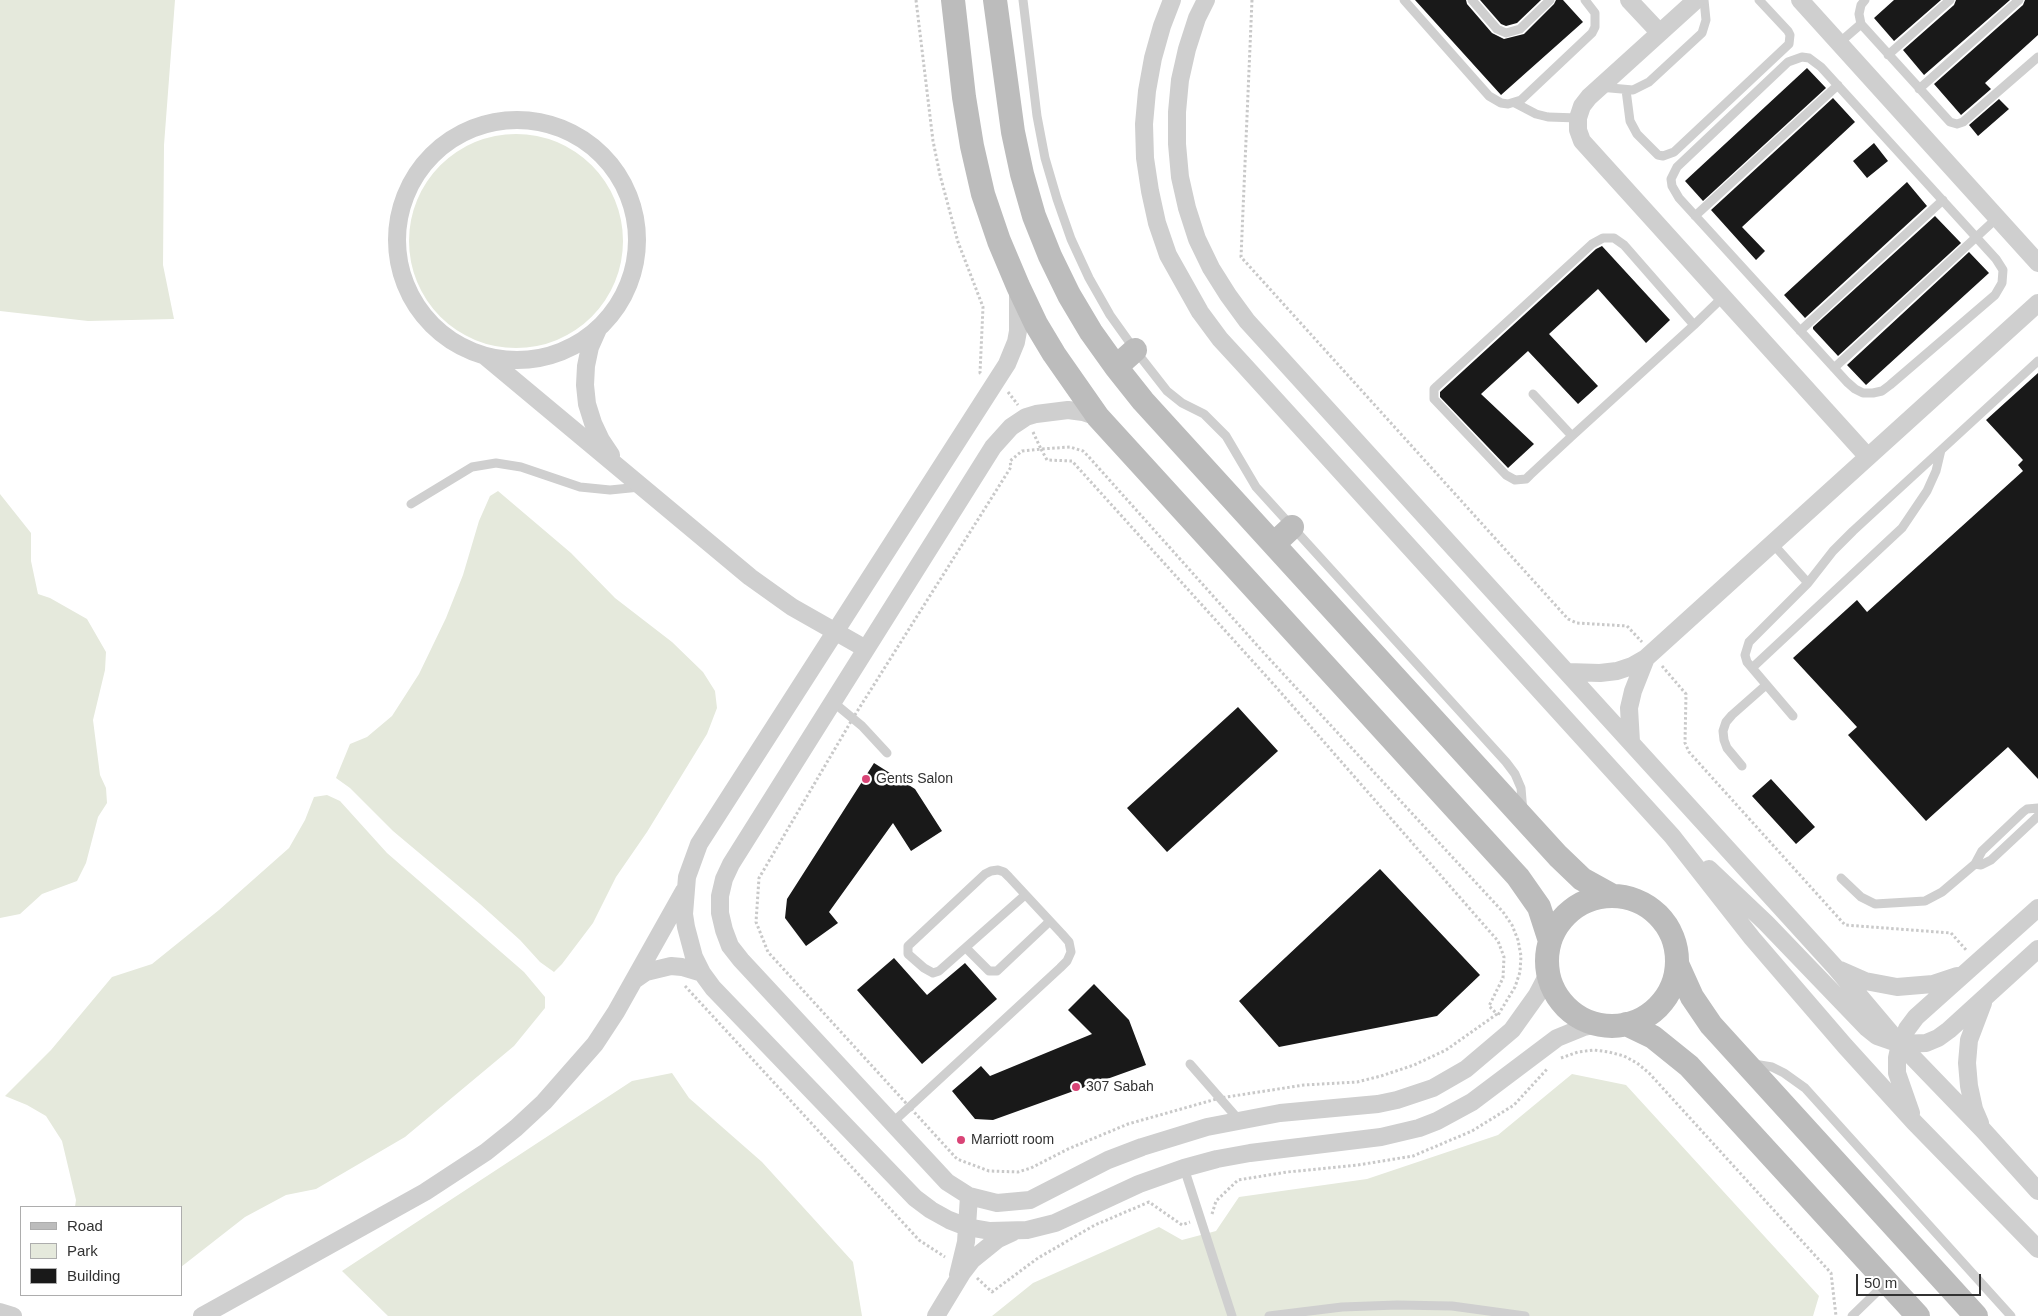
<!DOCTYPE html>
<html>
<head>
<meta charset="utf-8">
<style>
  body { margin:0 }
  #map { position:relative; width:2038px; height:1316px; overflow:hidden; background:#fff; font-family:Arial,sans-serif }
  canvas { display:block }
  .legend { position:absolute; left:20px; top:1206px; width:162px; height:90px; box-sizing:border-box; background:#fff; border:1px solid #adadad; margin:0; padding:6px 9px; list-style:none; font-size:15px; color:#323232 }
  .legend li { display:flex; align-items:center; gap:10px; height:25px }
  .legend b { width:25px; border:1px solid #adadad }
  .scale { position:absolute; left:1856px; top:1274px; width:125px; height:22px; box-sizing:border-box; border:2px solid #323232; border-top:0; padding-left:6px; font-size:15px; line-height:18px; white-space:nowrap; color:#323232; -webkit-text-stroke:4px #fff; paint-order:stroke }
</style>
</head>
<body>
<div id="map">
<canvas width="2038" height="1316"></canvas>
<ul class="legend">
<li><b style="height:6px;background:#bcbcbc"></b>Road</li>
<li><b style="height:14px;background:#e5e9dc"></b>Park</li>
<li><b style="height:14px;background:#191919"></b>Building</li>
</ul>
<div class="scale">50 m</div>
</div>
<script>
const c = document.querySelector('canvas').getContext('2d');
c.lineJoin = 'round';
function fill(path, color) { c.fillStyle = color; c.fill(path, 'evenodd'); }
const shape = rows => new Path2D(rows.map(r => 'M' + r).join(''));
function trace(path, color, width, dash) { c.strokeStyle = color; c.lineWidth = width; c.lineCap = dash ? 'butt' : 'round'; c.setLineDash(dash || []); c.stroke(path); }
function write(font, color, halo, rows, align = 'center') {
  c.font = font + ' Arial,sans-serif'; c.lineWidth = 5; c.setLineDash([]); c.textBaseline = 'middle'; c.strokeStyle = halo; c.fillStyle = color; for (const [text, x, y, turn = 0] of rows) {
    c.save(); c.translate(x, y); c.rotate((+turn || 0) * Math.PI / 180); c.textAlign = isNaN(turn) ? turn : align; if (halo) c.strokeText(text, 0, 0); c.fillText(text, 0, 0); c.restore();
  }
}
const green = shape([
  [0,0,175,0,164,145,163,265,174,319,88,321,0,311],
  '409 241a107 107 0 1 1 214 0a107 107 0 1 1-214 0Z',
  [498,491,571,553,615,598,672,642,703,672,715,691,717,708,707,734,647,832,616,877,593,923,562,964,554,972,540,962,520,940,480,904,393,831,350,788,336,778,350,744,367,737,392,716,419,674,446,618,463,575,479,521,490,496],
  [0,494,31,533,31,561,38,594,50,598,87,619,106,652,105,670,93,720,100,775,106,788,107,803,98,817,86,863,77,881,42,894,20,914,0,918],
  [327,795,340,801,387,853,524,972,545,997,545,1008,514,1046,405,1137,316,1189,286,1195,245,1217,181,1267,181,1207,75,1207,76,1200,62,1141,46,1116,27,1105,5,1096,51,1050,112,977,152,964,219,910,289,848,305,820,314,797],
  [672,1073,689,1098,762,1162,853,1262,862,1316,388,1316,342,1271,632,1081],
  [1572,1074,1626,1085,1819,1296,1813,1316,992,1316,1033,1283,1159,1227,1182,1240,1216,1231,1239,1197,1367,1179,1498,1135]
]);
const building = shape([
  [1415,0,1466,0,1467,4,1492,33,1504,39,1524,34,1554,4,1556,0,1563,0,1583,22,1501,95],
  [1480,0,1541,0,1517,23,1506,26,1501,24],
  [1894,0,1941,0,1894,41,1874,18],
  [1956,0,2010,0,1924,75,1903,50,1954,5],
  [2025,0,2038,0,2038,35,1985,83,1991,89,1961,115,1934,84,2023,5],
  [1807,68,1826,88,1703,201,1685,181],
  [1833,98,1855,122,1742,227,1765,251,1756,260,1711,210],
  [1999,99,2009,109,1978,136,1969,125],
  [1874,143,1888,161,1867,178,1853,161],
  [1907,182,1927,206,1805,318,1784,295],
  [1935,216,1961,243,1838,356,1813,329,1813,327],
  [1602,246,1670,320,1646,343,1598,289,1549,334,1598,386,1578,404,1528,351,1481,394,1534,444,1508,468,1440,397,1440,392,1596,249],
  [1969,252,1989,273,1866,385,1847,365],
  [2038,373,2038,779,2008,747,1926,821,1848,735,1857,727,1793,658,1857,600,1867,612,2023,471,2018,465,2023,460,1986,420],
  [1238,707,1278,751,1167,852,1127,808],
  [874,763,915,789,942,831,911,851,893,823,829,912,838,923,806,946,785,918,787,899],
  [1771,779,1815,827,1796,844,1752,796],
  [1380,869,1480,975,1437,1016,1279,1047,1239,1001],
  [894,958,927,995,965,963,997,999,922,1064,857,990],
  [1094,984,1129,1020,1146,1065,993,1120,975,1119,952,1091,981,1066,990,1076,1092,1034,1068,1010]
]);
const path = shape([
  [916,0,933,141,940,175,958,242,983,307,980,373,982,374],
  [1252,0,1241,257,1568,619,1577,623,1627,626,1642,642],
  [1008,392,1018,405],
  [1033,432,1041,449,1070,447,1083,451,1088,456,1264,653,1503,912,1512,925,1518,940,1521,956,1520,972,1515,987,1498,1015],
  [1041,449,1047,460,1072,461,1276,687,1498,941,1504,957,1503,978,1489,1006,1497,1014,1446,1050,1414,1065,1381,1076,1357,1082,1304,1085,1220,1098,1128,1124,1068,1149,1031,1168,1018,1172,989,1171,957,1159,768,952,756,922,759,878,853,718,1011,467,1010,461,1022,451,1041,449],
  [1662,666,1686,694,1685,743,1689,752,1845,925,1951,933,1967,951],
  [685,986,919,1240,945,1257],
  [1561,1058,1578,1052,1594,1050,1609,1052,1624,1056,1637,1063,1649,1073,1831,1273,1836,1316],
  [1212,1214,1216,1201,1238,1180,1287,1172,1358,1165,1413,1156,1472,1131,1514,1105,1548,1068],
  [977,1278,992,1292,1038,1258,1095,1225,1149,1202,1182,1225,1190,1222]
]);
const lane = shape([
  [1023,0,1037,116,1045,158,1057,199,1071,239,1089,278,1110,315,1135,350,1167,391,1182,403,1204,414,1226,436,1256,487,1506,762,1515,774,1521,788,1523,812],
  [1404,0,1489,96,1501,103,1508,104,1521,100,1592,33,1595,27,1595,13,1585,0],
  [1472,0,1497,29,1506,33,1520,29,1550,0],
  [1865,0,1861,5,1859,14,1861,24,1950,122,1957,124,1963,122,2038,57],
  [1839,43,1861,24],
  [1888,55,1950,0],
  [1802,57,1809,58,1821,67,1996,259,2003,270,2002,283,1995,295,1890,385,1882,391,1873,393,1863,393,1855,389,1847,382,1679,198,1672,186,1671,179,1677,167,1788,62,1802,57],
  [1599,87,1633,90,1649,82,1702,33,1706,20,1704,0],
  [1919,89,2019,0],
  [1626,90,1630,121,1637,134,1658,155,1663,156,1674,152,1789,44,1790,35,1788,31,1759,0],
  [1515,103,1536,114,1548,117,1578,118],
  [1695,216,1838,85],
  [1694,325,1624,245,1614,238,1603,238,1592,244,1437,386,1434,389,1434,399,1506,475,1515,480,1526,479,1530,475,1572,436,1694,325,1723,297],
  [1800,331,1943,200],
  [1834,368,1997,218],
  [1533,394,1572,436],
  [411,504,472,467,496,463,521,467,580,487,610,490,640,487],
  [1773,544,1808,583],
  [1752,668,1902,528,1927,491,1936,471,1941,450],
  [833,702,862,726,887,753],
  [1793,716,1747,662,1745,655,1749,642,1808,583,1833,551,1853,531,2038,361],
  [1742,766,1727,748,1724,740,1723,731,1726,722,1732,715,1766,685],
  [1975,864,1981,865,1991,860,2038,816],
  [1841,878,1861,897,1875,904,1925,901,1942,892,1975,864,1982,851,2023,812,2027,809,2038,808],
  [966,948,989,971,997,971,1050,921],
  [1190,1064,1239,1120],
  [1754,1064,1772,1067,1784,1073,1805,1088,2011,1316],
  [892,1123,1060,968,1067,961,1071,952,1069,942,1062,934,1009,877,1004,872,998,870,991,871,985,874,908,946,908,954,924,968,933,973,939,971,1025,895],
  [1184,1168,1232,1316],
  [1269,1316,1342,1307,1397,1305,1452,1306,1525,1316],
  [1852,1316,1886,1283]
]);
const street = shape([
  [1172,0,1162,26,1153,58,1147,91,1144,124,1145,158,1150,191,1157,223,1168,255,1200,312,1220,339,1243,364,1672,836,1752,938,1845,1046,1914,1122,2038,1249],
  [1206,0,1197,18,1187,49,1180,80,1177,112,1177,144,1180,177,1187,208,1197,239,1211,268,1228,295,1247,321,1835,967,1900,1044,1983,1130,2038,1191],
  [1629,0,1659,32],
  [1696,0,1589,97,1582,106,1578,118,1578,130,1582,141,1868,457],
  [1800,0,2038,263],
  '397 240a120 120 0 1 1 240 0a120 120 0 1 1-240 0Z',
  [1018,292,1018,331,1016,342,1007,364,699,844,687,877,684,914,686,927,694,957,702,973,713,988,915,1198,931,1210,949,1220,967,1227,990,1231,1027,1230,1055,1223,1139,1184,1184,1168,1217,1159,1250,1153,1381,1137,1419,1128,1437,1121,1472,1102,1557,1038,1584,1027,1598,1024],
  [598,329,590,347,586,366,585,385,587,404,593,423,601,440,611,455],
  [485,356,750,577,792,607,866,649],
  [1098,417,1083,412,1068,410,1036,414,1026,417,1011,427,993,447,731,864,724,879,720,896,720,913,724,930,730,946,741,960,947,1182,969,1196,997,1203,1030,1200,1108,1160,1142,1147,1207,1127,1280,1113,1378,1104,1397,1100,1433,1088,1466,1069,1512,1030,1537,995,1548,974],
  [1567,672,1600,673,1617,671,1632,666,1646,658,2038,303],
  [1631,742,1629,708,1633,691,1646,658],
  [1709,869,1766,923,1867,1028,1877,1036,1900,1044,1926,1043,1938,1038,1949,1030,2038,949],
  [1840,970,1865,981,1897,987,1933,984,1957,976],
  [636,979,646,972,671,966,682,967,702,973],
  [1911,1113,1897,1073,1897,1058,1900,1044,1907,1029,1916,1017,2038,908],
  [1980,1123,1974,1109,1969,1086,1967,1063,1969,1040,1983,1003],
  [958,1275,966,1242,969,1196],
  [0,1312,13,1316],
  [202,1316,425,1192,486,1152,516,1128,544,1102,595,1044,616,1012,684,891],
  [936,1316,962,1273,972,1260,998,1239,1013,1232]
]);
const secondary = shape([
  [953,0,964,97,972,146,983,194,999,241,1018,286,1036,324,1054,354,1098,417,1518,877,1539,907,1550,941],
  [995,0,1013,132,1022,174,1034,216,1050,256,1069,295,1091,332,1116,367,1143,401,1558,856,1582,879,1611,895],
  [1116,367,1135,350],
  [1274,544,1292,527],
  '1547 961a65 65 0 1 1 130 0a65 65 0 1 1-130 0Z',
  [1678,966,1692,997,1711,1025,1976,1316],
  [1626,1024,1653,1037,1689,1066,1918,1316]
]);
const markers = [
  [866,779,5,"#d94476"],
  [1076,1087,5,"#d94476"],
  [961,1140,5,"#d94476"]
];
const poiNames = [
  ["Gents Salon",876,779],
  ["307 Sabah",1086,1087],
  ["Marriott room",971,1140]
];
fill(green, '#e5e9dc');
fill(building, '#191919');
trace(path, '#c9c9c9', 3, [2.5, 2.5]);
trace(lane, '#cfcfcf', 9);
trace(street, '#cfcfcf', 18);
trace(secondary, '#bcbcbc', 24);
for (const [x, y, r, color] of markers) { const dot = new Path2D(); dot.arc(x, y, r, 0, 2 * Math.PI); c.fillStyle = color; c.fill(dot); trace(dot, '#fff', 2); }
write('14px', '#323232', '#fff', poiNames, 'left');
</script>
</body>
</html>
